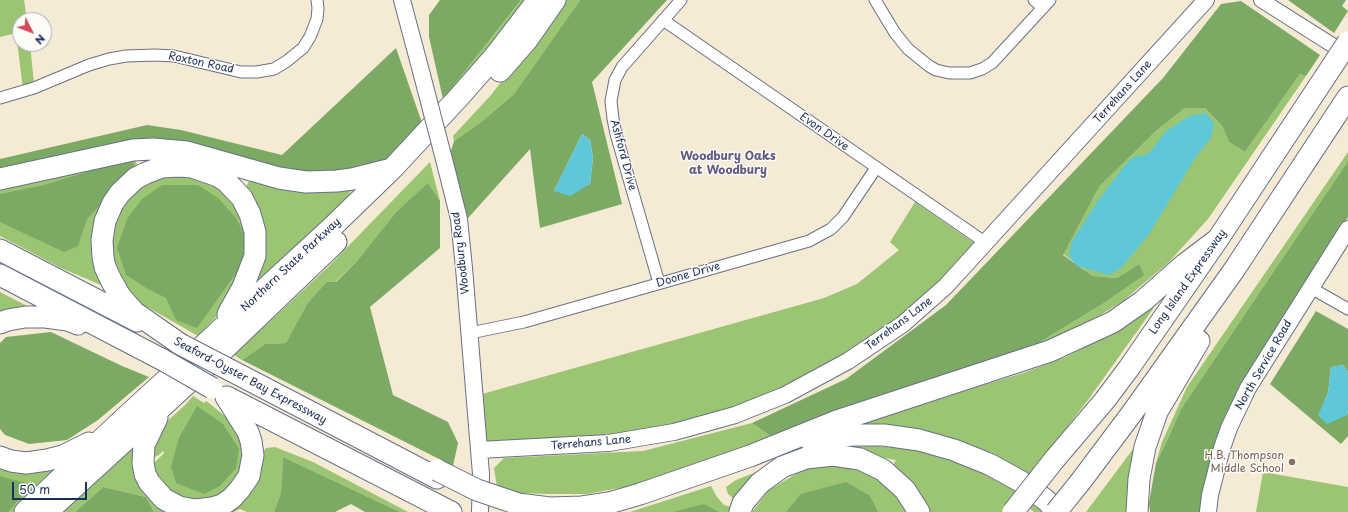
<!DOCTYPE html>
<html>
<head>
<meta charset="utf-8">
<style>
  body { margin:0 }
  #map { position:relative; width:1348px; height:512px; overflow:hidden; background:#f5ead4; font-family:"Playpen Sans",sans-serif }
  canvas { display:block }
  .north { position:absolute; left:12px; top:12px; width:40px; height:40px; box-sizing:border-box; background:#fdfcf7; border:1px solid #a3aaba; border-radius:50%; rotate:132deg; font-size:11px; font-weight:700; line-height:16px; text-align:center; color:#1b2f5e }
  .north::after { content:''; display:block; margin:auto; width:14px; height:18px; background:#d1495b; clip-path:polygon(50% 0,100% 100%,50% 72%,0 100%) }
  .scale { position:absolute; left:12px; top:482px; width:75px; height:18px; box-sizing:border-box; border:2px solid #1b2f5e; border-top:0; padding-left:5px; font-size:12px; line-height:14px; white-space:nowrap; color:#1b2f5e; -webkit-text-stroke:3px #fdfcf7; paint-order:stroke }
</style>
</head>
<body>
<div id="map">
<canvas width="1348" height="512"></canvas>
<div class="north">N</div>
<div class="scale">50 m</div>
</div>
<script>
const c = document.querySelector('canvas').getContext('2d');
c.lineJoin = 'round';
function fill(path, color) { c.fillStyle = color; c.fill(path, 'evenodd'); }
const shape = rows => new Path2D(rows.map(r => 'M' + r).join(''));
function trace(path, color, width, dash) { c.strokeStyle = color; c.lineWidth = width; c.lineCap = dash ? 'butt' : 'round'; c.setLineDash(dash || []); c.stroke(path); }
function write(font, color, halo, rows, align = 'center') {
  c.font = font + ' "Playpen Sans",sans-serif'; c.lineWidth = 3; c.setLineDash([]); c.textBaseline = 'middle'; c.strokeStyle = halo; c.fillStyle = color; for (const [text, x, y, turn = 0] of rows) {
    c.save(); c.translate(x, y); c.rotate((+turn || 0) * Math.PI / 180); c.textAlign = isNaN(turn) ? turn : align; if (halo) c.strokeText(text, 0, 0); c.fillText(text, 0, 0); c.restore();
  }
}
const green = shape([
  [0,0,24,0,27,20,20,20,20,44,30,44,34,84,23,89,16,33,0,37],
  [521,0,530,0,507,32,443,99],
  [564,0,580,0,514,94,481,122,454,141,453,136,491,95],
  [1300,74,1306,76,1208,219,1169,262,1123,301,1063,338,1019,355,1099,306,1139,264,1117,278,1093,276,1063,254,1099,187,1156,131,1185,108,1205,108,1222,126,1229,142,1245,152],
  [1348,152,1348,161,1181,409,1166,443,1156,463,1162,442,1187,387],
  [135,156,138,171,116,188,108,288,61,268,0,236,0,188],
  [430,162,440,201,428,184,396,212,357,261,335,282,292,333,286,343,265,344,242,360,234,355,328,267],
  [181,174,212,183,235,203,245,222,249,245,239,279,219,314,198,336,142,304,122,283,110,254,113,227,125,202,147,182],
  [251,177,357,184,333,215,238,304,257,273,244,191],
  [915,202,977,245,900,321,779,394,665,429,479,450,475,396,824,298,857,284,899,250,890,242],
  [0,292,33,309,0,319],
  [1156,301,1153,309,1088,400,1030,475,993,453,962,442,927,432,847,426,1023,373,1066,357,1108,335],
  [193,396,204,403,206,401,209,403,232,422,244,439,245,460,241,476,222,495,203,502,186,501,168,490,157,476,153,464,164,453,163,451,159,455,151,459,154,444,163,425,185,405],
  [752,423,772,437,630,486,587,494,547,494,522,493,502,489,497,487,494,468,504,458,643,451],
  [1148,429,1133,512,1086,512],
  [139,444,171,512,154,512,146,497,103,487,75,512,59,512,127,448],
  [875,446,912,449,936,453,970,463,1011,485,1049,512,1034,512,1014,496,1002,512,927,512,891,468,896,460,843,451,834,447],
  [275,447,313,462,408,512,400,512,283,457,281,492,274,512,247,512,240,509,234,512,219,512,266,448],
  [0,464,50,465,52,471,15,512,0,512],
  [830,464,863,470,890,485,913,512,752,512,769,490,801,471],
  [764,469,734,499,728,494,726,487,736,480],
  [1263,472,1348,487,1348,512,1256,512],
  [711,486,717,497,724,505,738,509,736,512,630,512]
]);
const forest = shape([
  [440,0,521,0,443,99,429,37,429,15],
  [580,0,667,0,592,82,622,204,540,228,530,149,460,227,446,167,454,141,481,122,514,94],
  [582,134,590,140,593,158,590,184,554,191],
  [1288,0,1346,0,1342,6,1348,11,1334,33],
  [1241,1,1320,55,1306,76,1300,74,1245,152,1229,142,1222,126,1205,108,1185,108,1156,131,1099,187,1063,255,1093,276,1117,278,1139,264,1144,275,1099,306,1019,355,772,437,752,423,846,379,946,305,1163,78,1221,4],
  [396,48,421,120,423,129,390,157,359,171,319,177,176,143,0,170,0,159,147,125,181,130,282,155],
  [132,158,134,166,126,178,87,219,78,246,64,252,0,222,0,194,44,185],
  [1348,161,1348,217,1248,372,1218,439,1200,512,1150,512,1149,503,1156,463,1166,443,1181,409],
  [428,183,440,201,440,248,370,307,393,395,448,422,458,443,453,466,242,360,265,344,286,343,308,303,327,282,336,282,357,261,396,212],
  [162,185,198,185,218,198,236,218,246,238,244,262,197,328,176,320,166,298,148,289,126,275,117,248,127,219,142,199],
  [1316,311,1348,329,1348,372,1343,365,1331,367,1328,393,1324,402,1347,415,1348,411,1348,436,1341,444,1270,384],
  [51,332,122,366,149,377,98,420,67,440,29,444,5,435,0,429,0,343,6,337],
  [197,406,223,424,239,449,236,468,220,486,204,494,176,483,171,467,179,438],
  [283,457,400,512,365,512,351,504,335,512,274,512,281,492],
  [0,476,29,484,21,497,8,512,0,512],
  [846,482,870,496,878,512,786,512,801,494],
  [103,487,146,497,154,512,75,512],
  [704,504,719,512,673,512]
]);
const water = shape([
  [1206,113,1214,123,1211,138,1197,155,1149,234,1122,267,1109,275,1077,266,1069,256,1071,243,1099,199,1126,164,1135,156,1143,156,1150,152,1166,131,1189,116],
  [582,134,590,140,593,158,590,184,570,196,554,191],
  [1343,365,1348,372,1348,411,1347,415,1327,424,1318,415,1328,393,1331,367]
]);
const minor = shape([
  [875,0,895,33,908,49,929,66,936,70,949,73,970,73,982,69,992,63,1050,0],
  [1034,0,1043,8],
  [663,20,986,243],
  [0,98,34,88,89,65,109,59,126,56,155,55,174,56,241,72,257,72,274,69,287,61,303,48,310,37,317,19,318,8,317,0],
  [659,283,616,134,613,119,611,101,615,80,622,67,681,0],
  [1311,288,1348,309],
  [470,333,524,322,809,241,831,229,843,217,876,168]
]);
const tertiary = shape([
  [1261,0,1348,55]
]);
const secondary = shape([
  [402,0,422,75],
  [446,167,459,219,464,268,481,474,480,512],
  [479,450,609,443,674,432,735,415,785,395,848,361,903,324,946,286,1206,0],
  [1208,512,1210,495,1222,448,1229,428,1248,388,1348,229]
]);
const motorway = shape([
  [500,71,527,40,555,0],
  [0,179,133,150,153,149,187,152,279,178,306,182,337,181,352,179,392,169],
  [0,250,137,321],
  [0,275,163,360],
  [0,323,8,320,25,317,45,317,68,320,78,324],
  [180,344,134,312,120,296,111,280,105,267,103,257,102,240,105,221,113,203,120,193,136,178,146,173,162,167,179,166,192,167,218,176,227,182,242,198,250,214,255,232,255,256,243,287,228,314],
  [230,370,437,478],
  [227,397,451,512],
  [157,418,144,445,143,463,145,474,149,482,164,499,179,507,195,510,212,508,222,505,232,498,240,489,249,476,253,455,251,441,248,432,226,397],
  [810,440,824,437,855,435,884,435,919,440,954,450,989,464,1020,481,1047,501,1057,512],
  [0,457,11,461,26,463,47,460,63,456,89,443],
  [1054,460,1105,400,1129,368,1218,239,1325,77],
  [1081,481,1132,413,1234,270,1348,97],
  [518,504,550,508,582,507,609,503,640,494,750,456,837,421,1050,351,1113,322,1143,301,1185,264,1218,239],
  [25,512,118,424,329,230,392,169,459,97,495,56,538,0],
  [47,512,213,360,336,242],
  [740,512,743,503,760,483,782,467,806,458,833,455,860,459,883,470,905,490,919,512],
  [1137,512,1139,479,1145,447,1157,412,1199,341]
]);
const secondaryBridge = shape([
  [422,75,446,167]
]);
const motorwayBridge = shape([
  [1325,77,1348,42],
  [180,344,230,370],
  [163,360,212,388],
  [437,470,477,490,518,504],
  [1013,512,1054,460],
  [1056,512,1081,481]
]);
const markers = [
  [1292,462,4,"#8d6e63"]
];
const streetNames = [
  ["Roxton Road",201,63,12],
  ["Terrehans Lane",1123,92,-48],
  ["Evon Drive",824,132,35],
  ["Ashford Drive",623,155,75],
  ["Woodbury Road",461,253,-97],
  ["Northern State Parkway",291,265,-43],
  ["Doone Drive",688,275,-16],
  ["Long Island Expressway",1188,282,-55],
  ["Terrehans Lane",899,324,-37],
  ["North Service Road",1264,365,-60],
  ["Seaford-Oyster Bay Expressway",250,381,28],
  ["Terrehans Lane",591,443,-5]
];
const educationNames = [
  ["H.B. Thompson",1284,456],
  ["Middle School",1284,469]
];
const neighbourhoodNames = [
  ["Woodbury Oaks",728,157],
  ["at Woodbury",728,171]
];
fill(green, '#9bc572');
fill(forest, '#7caa64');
fill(water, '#5ec8d9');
trace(minor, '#677087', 13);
trace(tertiary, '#677087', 16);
trace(secondary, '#677087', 18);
trace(motorway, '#677087', 23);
trace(minor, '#fff', 11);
trace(tertiary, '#fff', 14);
trace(secondary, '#fff', 16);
trace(motorway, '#fff', 21);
trace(secondaryBridge, '#677087', 18, []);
trace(motorwayBridge, '#677087', 23, []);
trace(secondaryBridge, '#fff', 16);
trace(motorwayBridge, '#fff', 21);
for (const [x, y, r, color] of markers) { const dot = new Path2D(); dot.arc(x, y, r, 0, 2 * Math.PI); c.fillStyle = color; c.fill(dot); trace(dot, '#fdfcf7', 1.5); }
write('11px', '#1b2f5e', '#fdfcf7', streetNames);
write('11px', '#785e54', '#fdfcf7', educationNames, 'right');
write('bold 12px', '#625b83', '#fdfcf7', neighbourhoodNames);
</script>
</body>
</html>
